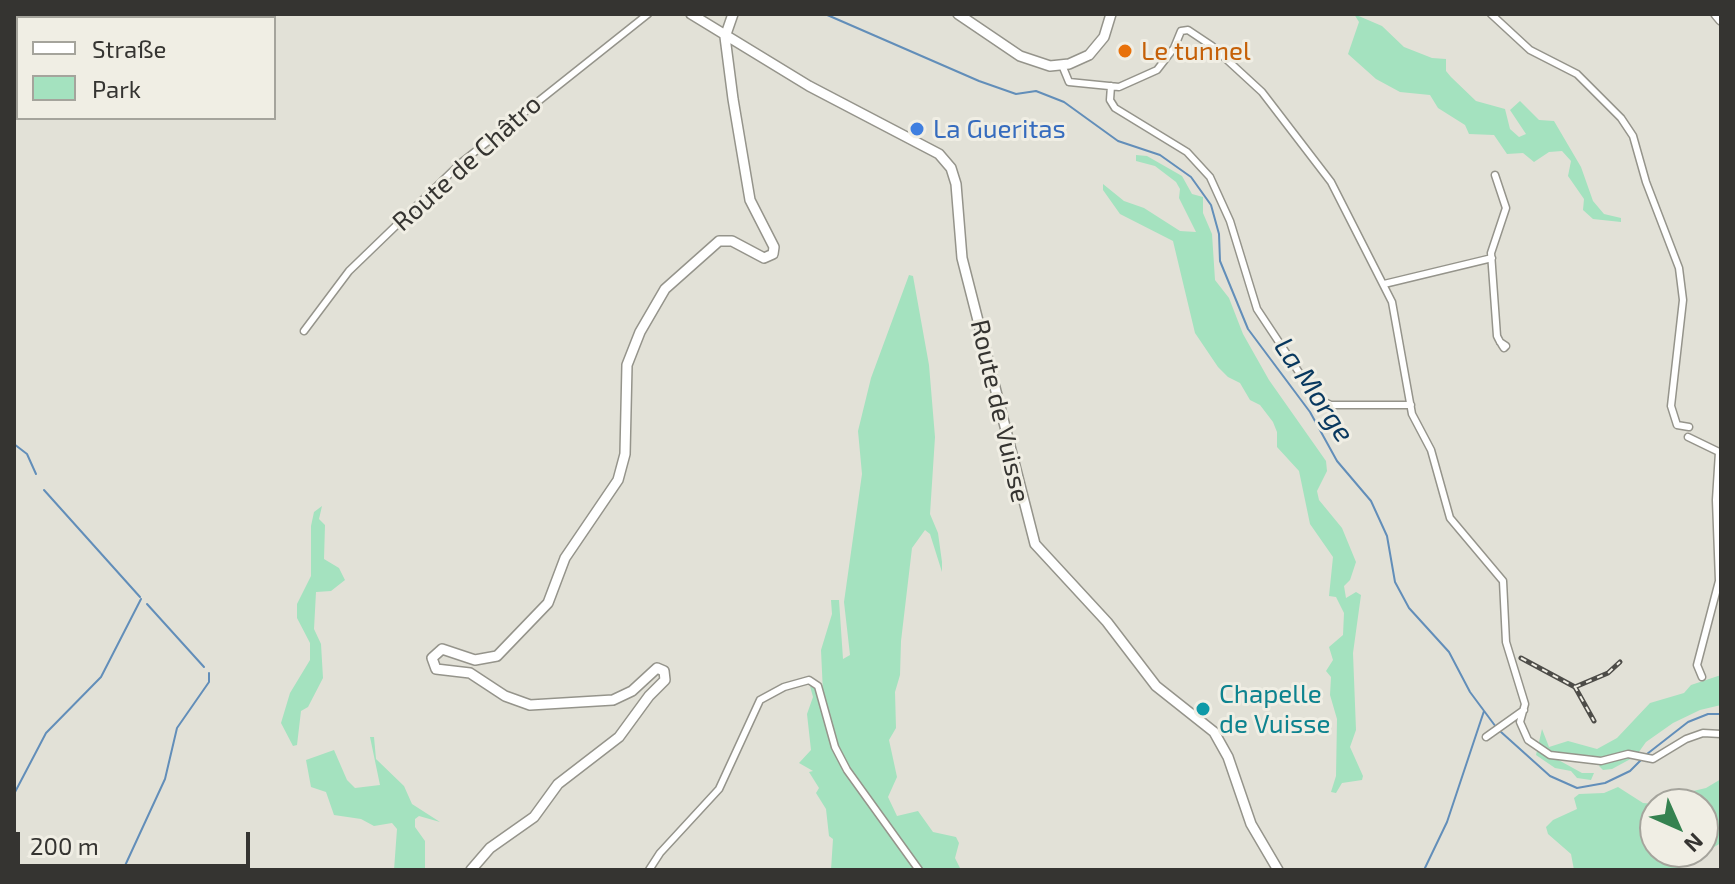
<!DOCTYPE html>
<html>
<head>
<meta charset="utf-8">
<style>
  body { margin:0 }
  #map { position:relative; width:1735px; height:884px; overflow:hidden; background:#e2e1d7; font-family:"Exo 2",sans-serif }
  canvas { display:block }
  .frame { position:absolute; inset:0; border:16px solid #353431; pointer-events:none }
  .legend { position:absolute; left:16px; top:16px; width:260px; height:104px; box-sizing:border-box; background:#f0eee4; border:2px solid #a5a49c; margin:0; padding:10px 14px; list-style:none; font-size:24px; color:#353431 }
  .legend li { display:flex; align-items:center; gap:16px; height:40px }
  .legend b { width:40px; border:2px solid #a5a49c }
  .north { position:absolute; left:1639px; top:788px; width:80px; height:80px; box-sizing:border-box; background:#f0eee4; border:2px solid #a5a49c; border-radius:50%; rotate:135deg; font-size:22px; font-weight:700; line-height:32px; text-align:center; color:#353431 }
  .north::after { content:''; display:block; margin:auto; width:28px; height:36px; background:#358250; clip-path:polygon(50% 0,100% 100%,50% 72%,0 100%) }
  .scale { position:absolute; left:16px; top:832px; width:234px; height:36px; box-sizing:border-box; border:4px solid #353431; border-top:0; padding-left:10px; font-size:24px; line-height:28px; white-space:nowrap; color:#353431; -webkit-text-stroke:6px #f0eee4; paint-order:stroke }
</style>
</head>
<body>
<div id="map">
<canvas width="1735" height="884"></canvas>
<div class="frame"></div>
<ul class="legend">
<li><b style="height:10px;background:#fff"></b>Straße</li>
<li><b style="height:22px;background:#a4e2bf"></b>Park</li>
</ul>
<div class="north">N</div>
<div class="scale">200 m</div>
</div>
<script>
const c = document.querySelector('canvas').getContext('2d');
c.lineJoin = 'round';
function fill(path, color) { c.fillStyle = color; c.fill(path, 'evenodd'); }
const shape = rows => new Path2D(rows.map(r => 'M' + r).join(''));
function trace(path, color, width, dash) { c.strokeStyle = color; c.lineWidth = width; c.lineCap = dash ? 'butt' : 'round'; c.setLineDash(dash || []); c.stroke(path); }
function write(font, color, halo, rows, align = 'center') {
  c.font = font + ' "Exo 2",sans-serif'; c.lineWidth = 6; c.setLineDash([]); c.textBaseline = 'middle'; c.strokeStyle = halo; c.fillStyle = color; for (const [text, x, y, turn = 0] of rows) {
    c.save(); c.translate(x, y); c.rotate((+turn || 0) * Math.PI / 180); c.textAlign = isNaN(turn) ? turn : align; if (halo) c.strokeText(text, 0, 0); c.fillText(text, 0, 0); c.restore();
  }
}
const green = shape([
  [1354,14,1382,26,1404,47,1432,58,1446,59,1446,71,1451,77,1476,101,1505,109,1510,129,1519,137,1526,134,1510,110,1520,101,1539,120,1554,121,1581,167,1593,201,1604,214,1621,218,1621,222,1593,219,1583,210,1584,199,1568,176,1571,161,1562,151,1549,152,1534,162,1523,153,1507,154,1494,135,1469,134,1465,125,1438,108,1430,95,1400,92,1376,79,1348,54,1359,22],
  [1136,155,1147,156,1182,176,1192,194,1203,197,1203,213,1212,234,1215,280,1229,298,1243,334,1269,380,1326,461,1327,471,1317,491,1319,500,1342,528,1356,562,1350,580,1344,586,1346,598,1356,592,1361,595,1353,653,1356,730,1350,747,1363,776,1362,780,1342,783,1336,793,1331,792,1336,776,1337,719,1330,695,1331,677,1326,671,1333,660,1329,647,1343,635,1344,613,1336,597,1329,596,1333,557,1310,524,1299,471,1277,447,1277,432,1273,422,1260,405,1250,400,1240,383,1228,377,1218,367,1195,333,1173,241,1120,214,1103,190,1103,184,1124,201,1144,208,1180,231,1196,232,1179,198,1180,189,1176,182,1155,166,1136,161],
  [909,275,913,276,929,365,935,437,930,514,938,533,942,562,942,572,930,534,925,530,912,548,901,641,900,675,895,692,896,728,889,740,897,777,888,797,897,816,918,811,933,832,956,837,959,843,955,858,961,870,831,870,833,839,829,836,826,809,816,793,819,788,809,772,813,771,799,763,811,750,807,714,813,697,810,686,823,693,821,650,832,614,831,600,839,600,843,659,850,655,844,602,862,474,858,431,871,378],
  [322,506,319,519,325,525,324,559,339,568,345,580,331,591,316,592,314,629,321,644,323,678,308,707,301,711,297,745,293,746,281,723,290,693,310,660,310,643,297,618,297,604,311,576,311,526,314,512],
  [1721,675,1721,705,1700,710,1673,723,1646,742,1636,756,1612,769,1603,770,1599,766,1602,762,1553,757,1582,773,1594,773,1591,780,1577,778,1571,771,1555,768,1536,755,1542,729,1549,747,1568,741,1597,749,1617,738,1650,703,1684,693,1691,685],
  [370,737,374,737,376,759,404,786,412,804,440,822,419,816,415,819,415,827,425,841,425,870,394,870,397,829,392,823,374,826,361,819,334,815,326,792,311,787,306,760,334,750,347,780,355,788,380,785],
  [1721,779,1721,843,1674,870,1574,870,1571,854,1548,834,1546,827,1553,820,1577,809,1574,798,1579,794,1604,793,1618,787,1643,803,1655,804,1655,852,1703,852,1703,804,1655,804,1672,796,1706,788]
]);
const stream = shape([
  [825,14,979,81,1016,94,1036,91,1064,102,1118,141,1160,155,1191,177,1211,205,1219,234,1220,261,1248,329,1310,412,1337,461,1371,501,1387,536,1395,582,1409,608,1449,652,1470,692,1496,727],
  [14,444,27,454,36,474],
  [44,490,140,597],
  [147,604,204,667],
  [1501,732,1550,776,1577,788,1605,783,1630,771,1642,759],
  [1647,754,1688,722,1708,714,1721,714],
  [14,794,46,733,101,677,141,599],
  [123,870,165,779,177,728,209,682,209,673],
  [1424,870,1447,822,1484,711]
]);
const street = shape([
  [1491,14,1530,50,1577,74,1621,118,1633,136,1646,182,1679,268,1683,300,1671,406,1677,425,1689,427],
  [1062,65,1069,82,1119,87,1157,70,1174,48,1181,31,1188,30,1212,46,1262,92,1331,182,1392,302,1412,414,1431,450,1450,518,1503,581,1506,642,1525,704,1520,722,1528,740,1550,755,1601,761,1628,754,1653,759,1686,739,1703,733,1721,734],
  [1111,86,1110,100,1115,108,1187,152,1210,177,1230,221,1257,309,1316,398,1331,405,1411,405],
  [1495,175,1506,208,1491,253,1497,336,1499,340,1502,345,1504,348,1506,346,1500,342],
  [1384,284,1492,258],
  [304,331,349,271,462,162,648,14],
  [1688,437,1719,452,1716,500,1719,581,1697,665,1702,677],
  [1486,737,1524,710],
  [649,870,660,853,719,789,760,700,784,687,809,680,818,686,835,747,847,770,919,870]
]);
const secondary = shape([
  [691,14,809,86,939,154,951,168,956,184,962,258,1035,544,1107,622,1156,686,1214,732,1228,757,1251,824,1278,870],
  [958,14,1020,56,1050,66,1069,64,1089,55,1104,37,1111,14],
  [1716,14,1721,20],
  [471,870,490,848,534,817,558,784,619,737,649,696,665,680,664,671,657,668,632,691,613,700,530,705,505,696,470,673,436,669,432,658,442,649,475,660,497,656,548,603,565,558,618,480,625,454,627,365,640,332,665,289,719,241,732,241,764,258,773,254,774,247,750,200,733,99,725,37,733,14]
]);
const rail = shape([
  [1521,658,1575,687,1594,721],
  [1575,687,1608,673,1620,662]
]);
const markers = [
  [1125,51,8,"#e8710a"],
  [917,129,8,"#3f7fe0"],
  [1203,709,8,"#0f9aa8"]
];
const foodNames = [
  ["Le tunnel",1141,51]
];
const shopNames = [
  ["La Gueritas",933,129]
];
const streetNames = [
  ["Route de Châtro",467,163,-42],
  ["Route de Vuisse",1000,411,77]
];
const cultureNames = [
  ["Chapelle",1219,694],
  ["de Vuisse",1219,724]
];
const waterNames = [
  ["La Morge",1314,390,56]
];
fill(green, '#a4e2bf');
trace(stream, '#628eb9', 2);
trace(street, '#95948b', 9);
trace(secondary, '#95948b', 12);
trace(street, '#fff', 6);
trace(secondary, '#fff', 9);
trace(rail, '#4d4c48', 5);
trace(rail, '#f0eee4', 2, [6]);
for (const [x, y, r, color] of markers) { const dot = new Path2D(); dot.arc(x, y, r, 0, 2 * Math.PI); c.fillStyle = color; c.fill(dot); trace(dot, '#f0eee4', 3); }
write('26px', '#c56008', '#f0eee4', foodNames, 'left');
write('26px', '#366cbe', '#f0eee4', shopNames, 'left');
write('26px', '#353431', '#f0eee4', streetNames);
write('26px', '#0d838f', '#f0eee4', cultureNames, 'left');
write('italic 28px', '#08385f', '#f0eee4', waterNames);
</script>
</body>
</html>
